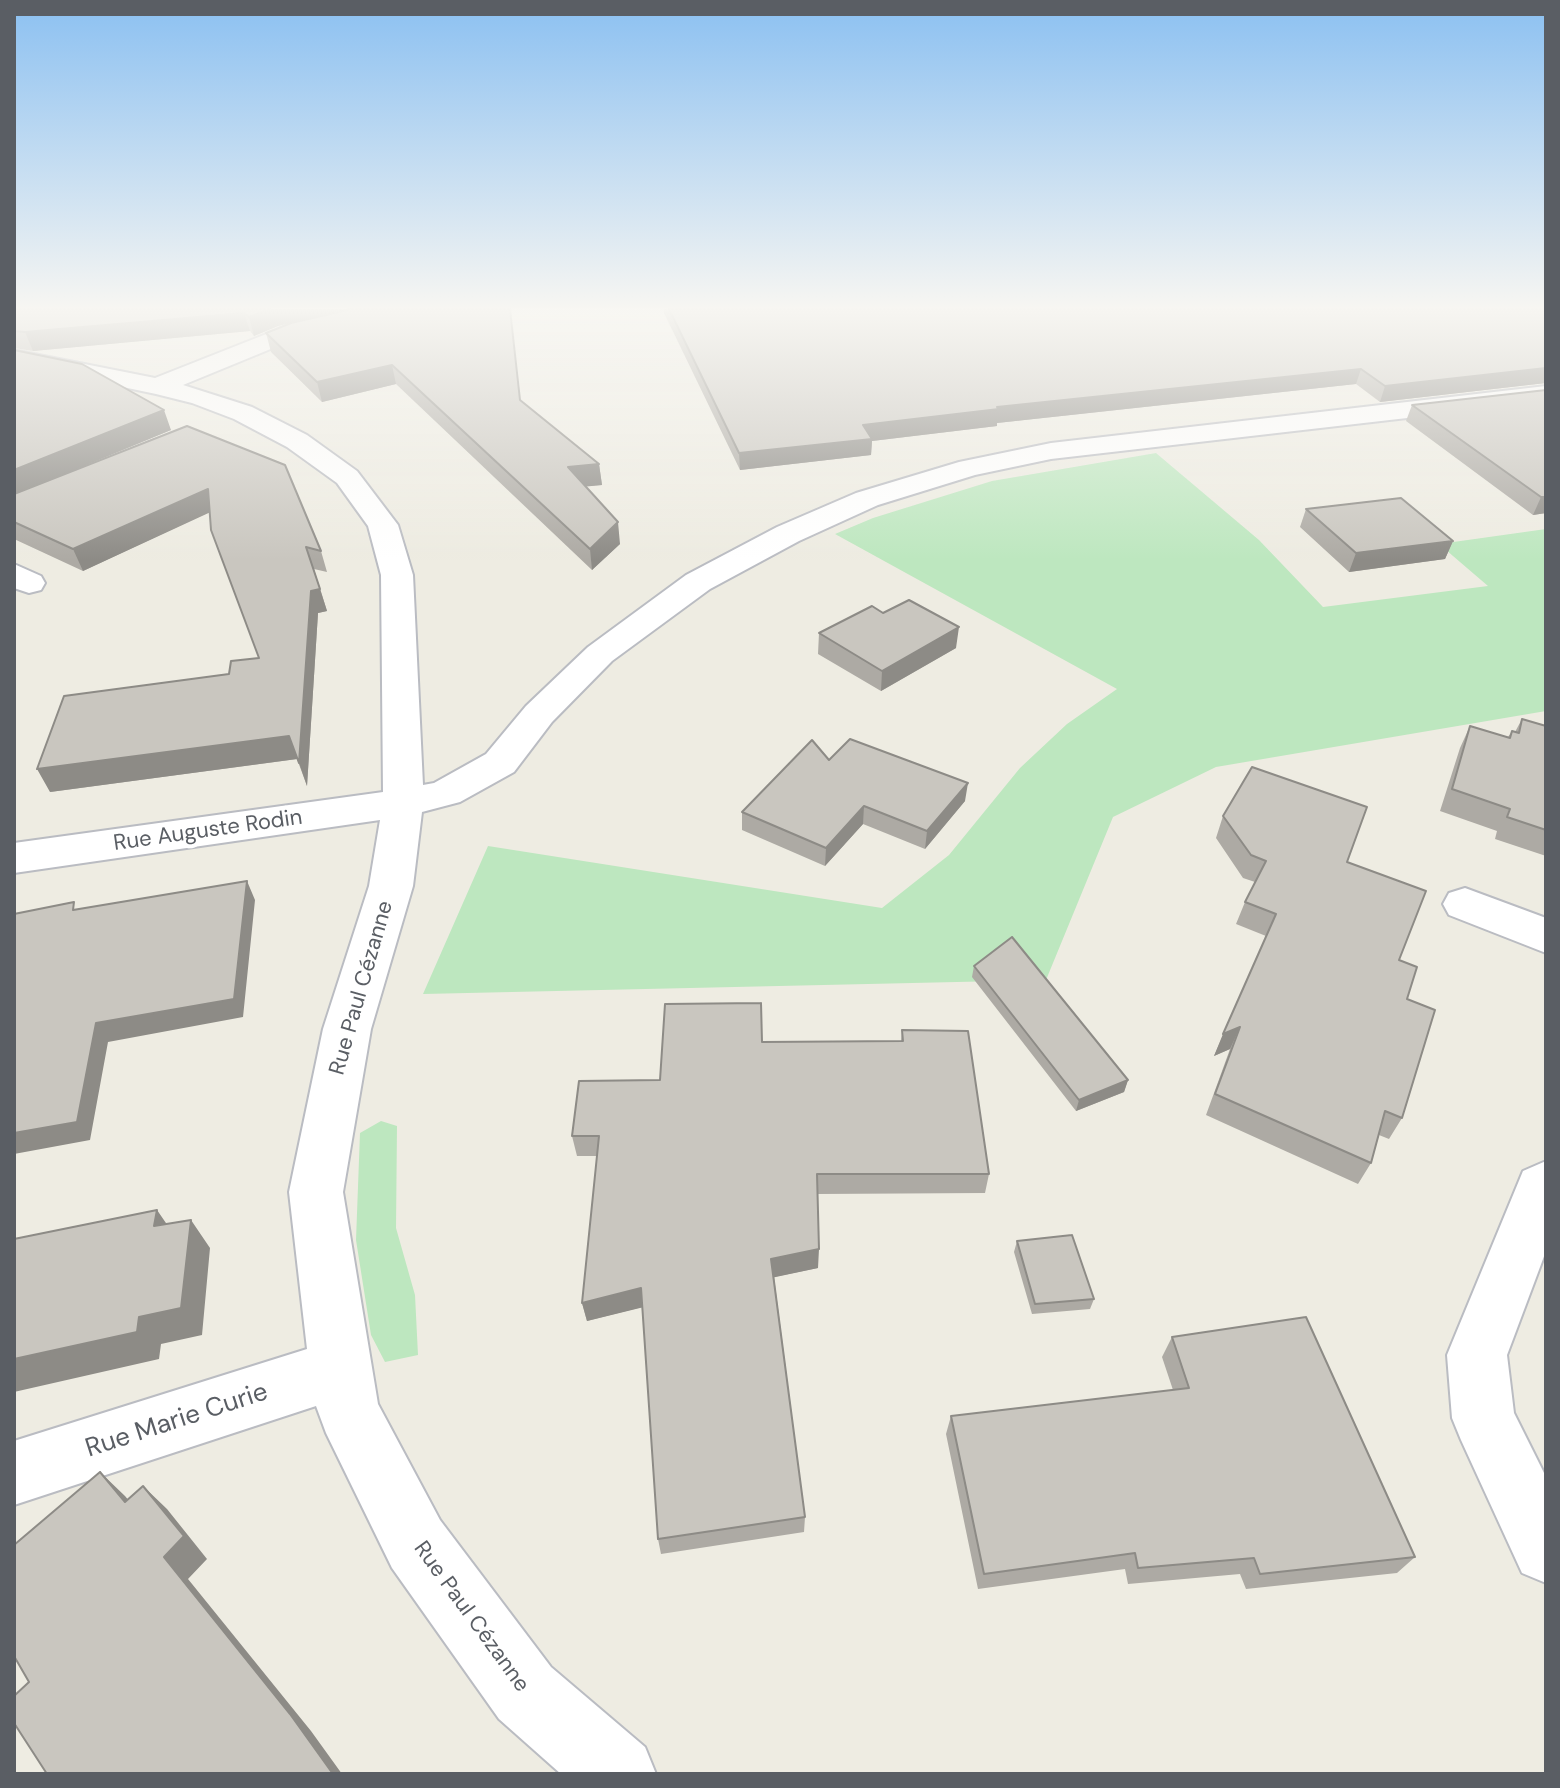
<!DOCTYPE html>
<html>
<head>
<meta charset="utf-8">
<style>
  body { margin:0 }
  #map { position:relative; width:1560px; height:1788px; overflow:hidden; background:#eeece2; font-family:"DM Sans",sans-serif }
  canvas { display:block }
  .frame { position:absolute; inset:0; border:16px solid #5a5e64; pointer-events:none }
</style>
</head>
<body>
<div id="map">
<canvas width="1560" height="1788"></canvas>
<div class="frame"></div>
</div>
<script>
const c = document.querySelector('canvas').getContext('2d');
c.lineJoin = 'round';
function fill(path, color) { c.fillStyle = color; c.fill(path, 'evenodd'); }
const shape = rows => new Path2D(rows.map(r => 'M' + r).join(''));
function trace(path, color, width, dash) { c.strokeStyle = color; c.lineWidth = width; c.lineCap = dash ? 'butt' : 'round'; c.setLineDash(dash || []); c.stroke(path); }
function write(font, color, halo, rows, align = 'center') {
  c.font = font + ' "DM Sans",sans-serif'; c.lineWidth = 8; c.setLineDash([]); c.textBaseline = 'middle'; c.strokeStyle = halo; c.fillStyle = color; for (const [text, x, y, turn = 0] of rows) {
    c.save(); c.translate(x, y); c.rotate((+turn || 0) * Math.PI / 180); c.textAlign = isNaN(turn) ? turn : align; if (halo) c.strokeText(text, 0, 0); c.fillText(text, 0, 0); c.restore();
  }
}
const green = shape([
  [1156,453,1259,540,1323,607,1488,586,1439,544,1546,529,1546,711,1216,767,1113,817,1046,980,423,994,488,846,882,908,949,855,1020,768,1067,724,1117,689,835,534,873,518,992,481],
  [381,1121,397,1126,396,1228,415,1295,418,1355,385,1362,371,1335,356,1240,360,1133]
]);
const street = shape([
  [361,309,403,309,400,314,295,339,183,385,252,407,307,435,357,471,398,525,413,575,423,785,434,783,486,754,526,706,588,647,686,575,777,527,856,493,959,462,1051,443,1546,386,1546,402,1051,459,975,475,878,505,799,541,710,589,612,661,552,722,514,772,460,802,422,812,413,886,371,1029,343,1192,378,1404,440,1520,551,1667,645,1747,656,1774,561,1774,499,1719,392,1568,326,1433,316,1406,14,1505,14,1441,307,1349,289,1192,323,1029,369,886,380,820,14,873,14,843,383,792,381,575,368,526,337,483,287,447,234,419,192,403,156,394,14,364,14,350,155,378,279,329,361,309],
  [14,564,41,576,45,583,41,590,29,593,14,588,14,564],
  [1465,888,1546,918,1546,953,1449,915,1443,904,1449,893,1465,888],
  [1546,1161,1546,1251,1507,1355,1514,1413,1546,1477,1546,1583,1522,1573,1461,1440,1452,1418,1447,1355,1523,1171,1546,1161]
]);
const wall = shape([
  [14,309,347,309,278,326,254,336,250,331,33,351,14,348],
  [352,309,521,401,599,464,602,485,585,486,620,544,592,570,396,384,322,402,271,352,266,333],
  [664,309,1546,309,1546,383,1380,402,1356,384,997,423,997,426,872,441,871,455,740,470,664,313],
  [14,350,171,430,52,479,187,426,321,551,327,572,314,569,327,611,318,613,307,786,297,759,50,792,229,674,259,658,209,512,83,571,14,539],
  [1546,390,1546,513,1533,515,1406,421,1412,405],
  [1306,509,1453,541,1445,559,1349,572,1300,527],
  [819,633,956,648,881,691,818,654],
  [1522,719,1546,726,1546,856,1495,839,1497,831,1440,811,1460,748,1470,726,1508,737,1512,731,1515,732],
  [829,760,965,801,925,849,863,824,825,866,742,830,742,812],
  [1223,816,1347,862,1399,960,1407,999,1402,1118,1389,1139,1379,1135,1371,1163,1358,1184,1206,1115,1230,1049,1214,1056,1266,936,1236,924,1245,902,1255,882,1243,878,1216,838],
  [974,966,1128,1080,1124,1092,1076,1111,972,977],
  [902,1030,989,1174,985,1193,817,1194,818,1268,774,1277,805,1517,804,1532,661,1554,658,1539,642,1307,587,1321,582,1303,597,1156,577,1156,572,1136,660,1080,762,1042,901,1041],
  [1017,1241,1094,1299,1090,1309,1032,1314,1014,1252],
  [1172,1337,1415,1557,1397,1573,1246,1589,1240,1574,1128,1584,1125,1569,978,1589,946,1434,951,1416,1173,1390,1162,1357]
]);
const shadedWall = shape([
  [270,309,347,309,278,326,254,336,249,317],
  [244,313,250,331,33,351,25,332],
  [392,365,396,384,322,402,317,382],
  [1546,368,1546,383,1380,402,1385,386],
  [1361,369,1356,384,997,423,997,426,872,441,871,455,740,470,739,453,863,425,997,407],
  [164,410,171,430,14,495,14,470],
  [599,464,602,485,571,488,568,467],
  [208,489,215,510,83,571,73,549],
  [1541,497,1546,497,1546,513,1533,515],
  [618,522,620,544,592,570,590,549],
  [1453,541,1445,559,1349,572,1356,553],
  [320,589,327,611,318,613,307,786,299,763,311,591],
  [959,627,956,648,881,691,882,671],
  [289,736,297,759,50,792,37,769],
  [968,783,965,801,925,849,927,831],
  [864,806,863,824,825,866,826,848],
  [247,881,255,900,243,1017,108,1042,90,1140,14,1154,14,1133,96,1023],
  [1240,1027,1230,1049,1214,1056,1223,1034],
  [1128,1080,1124,1092,1076,1111,1079,1100],
  [157,1210,177,1239,154,1226],
  [191,1220,210,1248,202,1335,161,1344,159,1359,14,1392,14,1359,139,1317],
  [819,1249,818,1268,771,1278,771,1259],
  [641,1288,644,1307,587,1321,582,1303],
  [100,1472,125,1496,150,1526,125,1502],
  [143,1486,167,1509,207,1559,188,1579,311,1731,342,1774,333,1774,164,1557]
]);
const building = shape([
  [14,309,270,309,249,317,244,313,25,332,14,331,14,309],
  [352,309,510,309,520,400,599,464,568,467,618,522,590,549,392,365,317,382,266,333,291,323,352,309],
  [669,309,1546,309,1546,368,1385,386,1361,369,997,407,999,409,863,425,872,439,739,453,669,309],
  [14,350,82,364,164,410,14,470,14,350],
  [1546,390,1546,497,1541,497,1412,405,1546,390],
  [187,426,285,465,321,551,306,547,320,589,311,591,299,763,289,736,37,769,64,696,229,674,231,661,259,658,211,530,208,489,73,549,14,522,14,494,187,426],
  [1401,498,1453,541,1356,553,1306,509,1401,498],
  [909,600,959,627,882,671,819,633,872,606,883,613,909,600],
  [1522,719,1546,726,1546,830,1507,817,1510,809,1452,789,1470,726,1510,738,1512,731,1519,733,1522,719],
  [850,739,968,783,927,831,864,806,826,848,742,812,812,740,829,760,850,739],
  [1252,767,1367,807,1347,862,1426,891,1399,960,1417,967,1407,999,1435,1010,1402,1118,1385,1111,1371,1163,1215,1094,1240,1027,1223,1034,1276,914,1245,902,1266,861,1251,855,1223,816,1252,767],
  [247,881,234,999,96,1023,77,1122,14,1133,14,914,74,902,73,910,247,881],
  [1012,937,1128,1080,1079,1100,974,966,1012,937],
  [761,1003,762,1042,903,1041,902,1030,968,1031,989,1174,817,1174,819,1249,771,1259,805,1517,658,1539,641,1288,582,1303,599,1136,572,1136,579,1081,660,1080,665,1004,761,1003],
  [157,1210,154,1226,191,1220,181,1308,139,1317,137,1332,14,1359,14,1239,157,1210],
  [1072,1235,1094,1299,1035,1304,1017,1241,1072,1235],
  [1306,1317,1415,1557,1260,1574,1254,1558,1138,1568,1135,1553,984,1574,951,1416,1189,1388,1172,1337,1306,1317],
  [100,1472,125,1502,143,1486,184,1536,164,1557,290,1714,333,1774,47,1774,14,1723,14,1696,29,1682,14,1656,14,1545,100,1472]
]);
const streetNames = [
  ["Rue Auguste Rodin",208,831,-8],
  ["Rue Paul Cézanne",362,988,-74],
  ["Rue Paul Cézanne",471,1617,54]
];
const nearStreetnames = [
  ["Rue Marie Curie",177,1421,-18]
];
fill(green, '#bde7bf');
trace(street, '#babcc2', 4);
fill(street, '#fff');
fill(wall, '#adaaa4');
fill(shadedWall, '#8d8b86');
fill(building, '#c9c6bf');
trace(building, '#8d8b86', 2);
const sky = c.createLinearGradient(0, 0, 0, 560);
sky.addColorStop(0, '#8bc0f1');
sky.addColorStop(0.55, '#f7f6f2');
sky.addColorStop(1, '#f7f6f200');
c.fillStyle = sky;
c.fillRect(0, 0, 1560, 560);
write('22px', '#5a5e64', '#fff', streetNames);
write('26px', '#5a5e64', '#fff', nearStreetnames);
</script>
</body>
</html>
